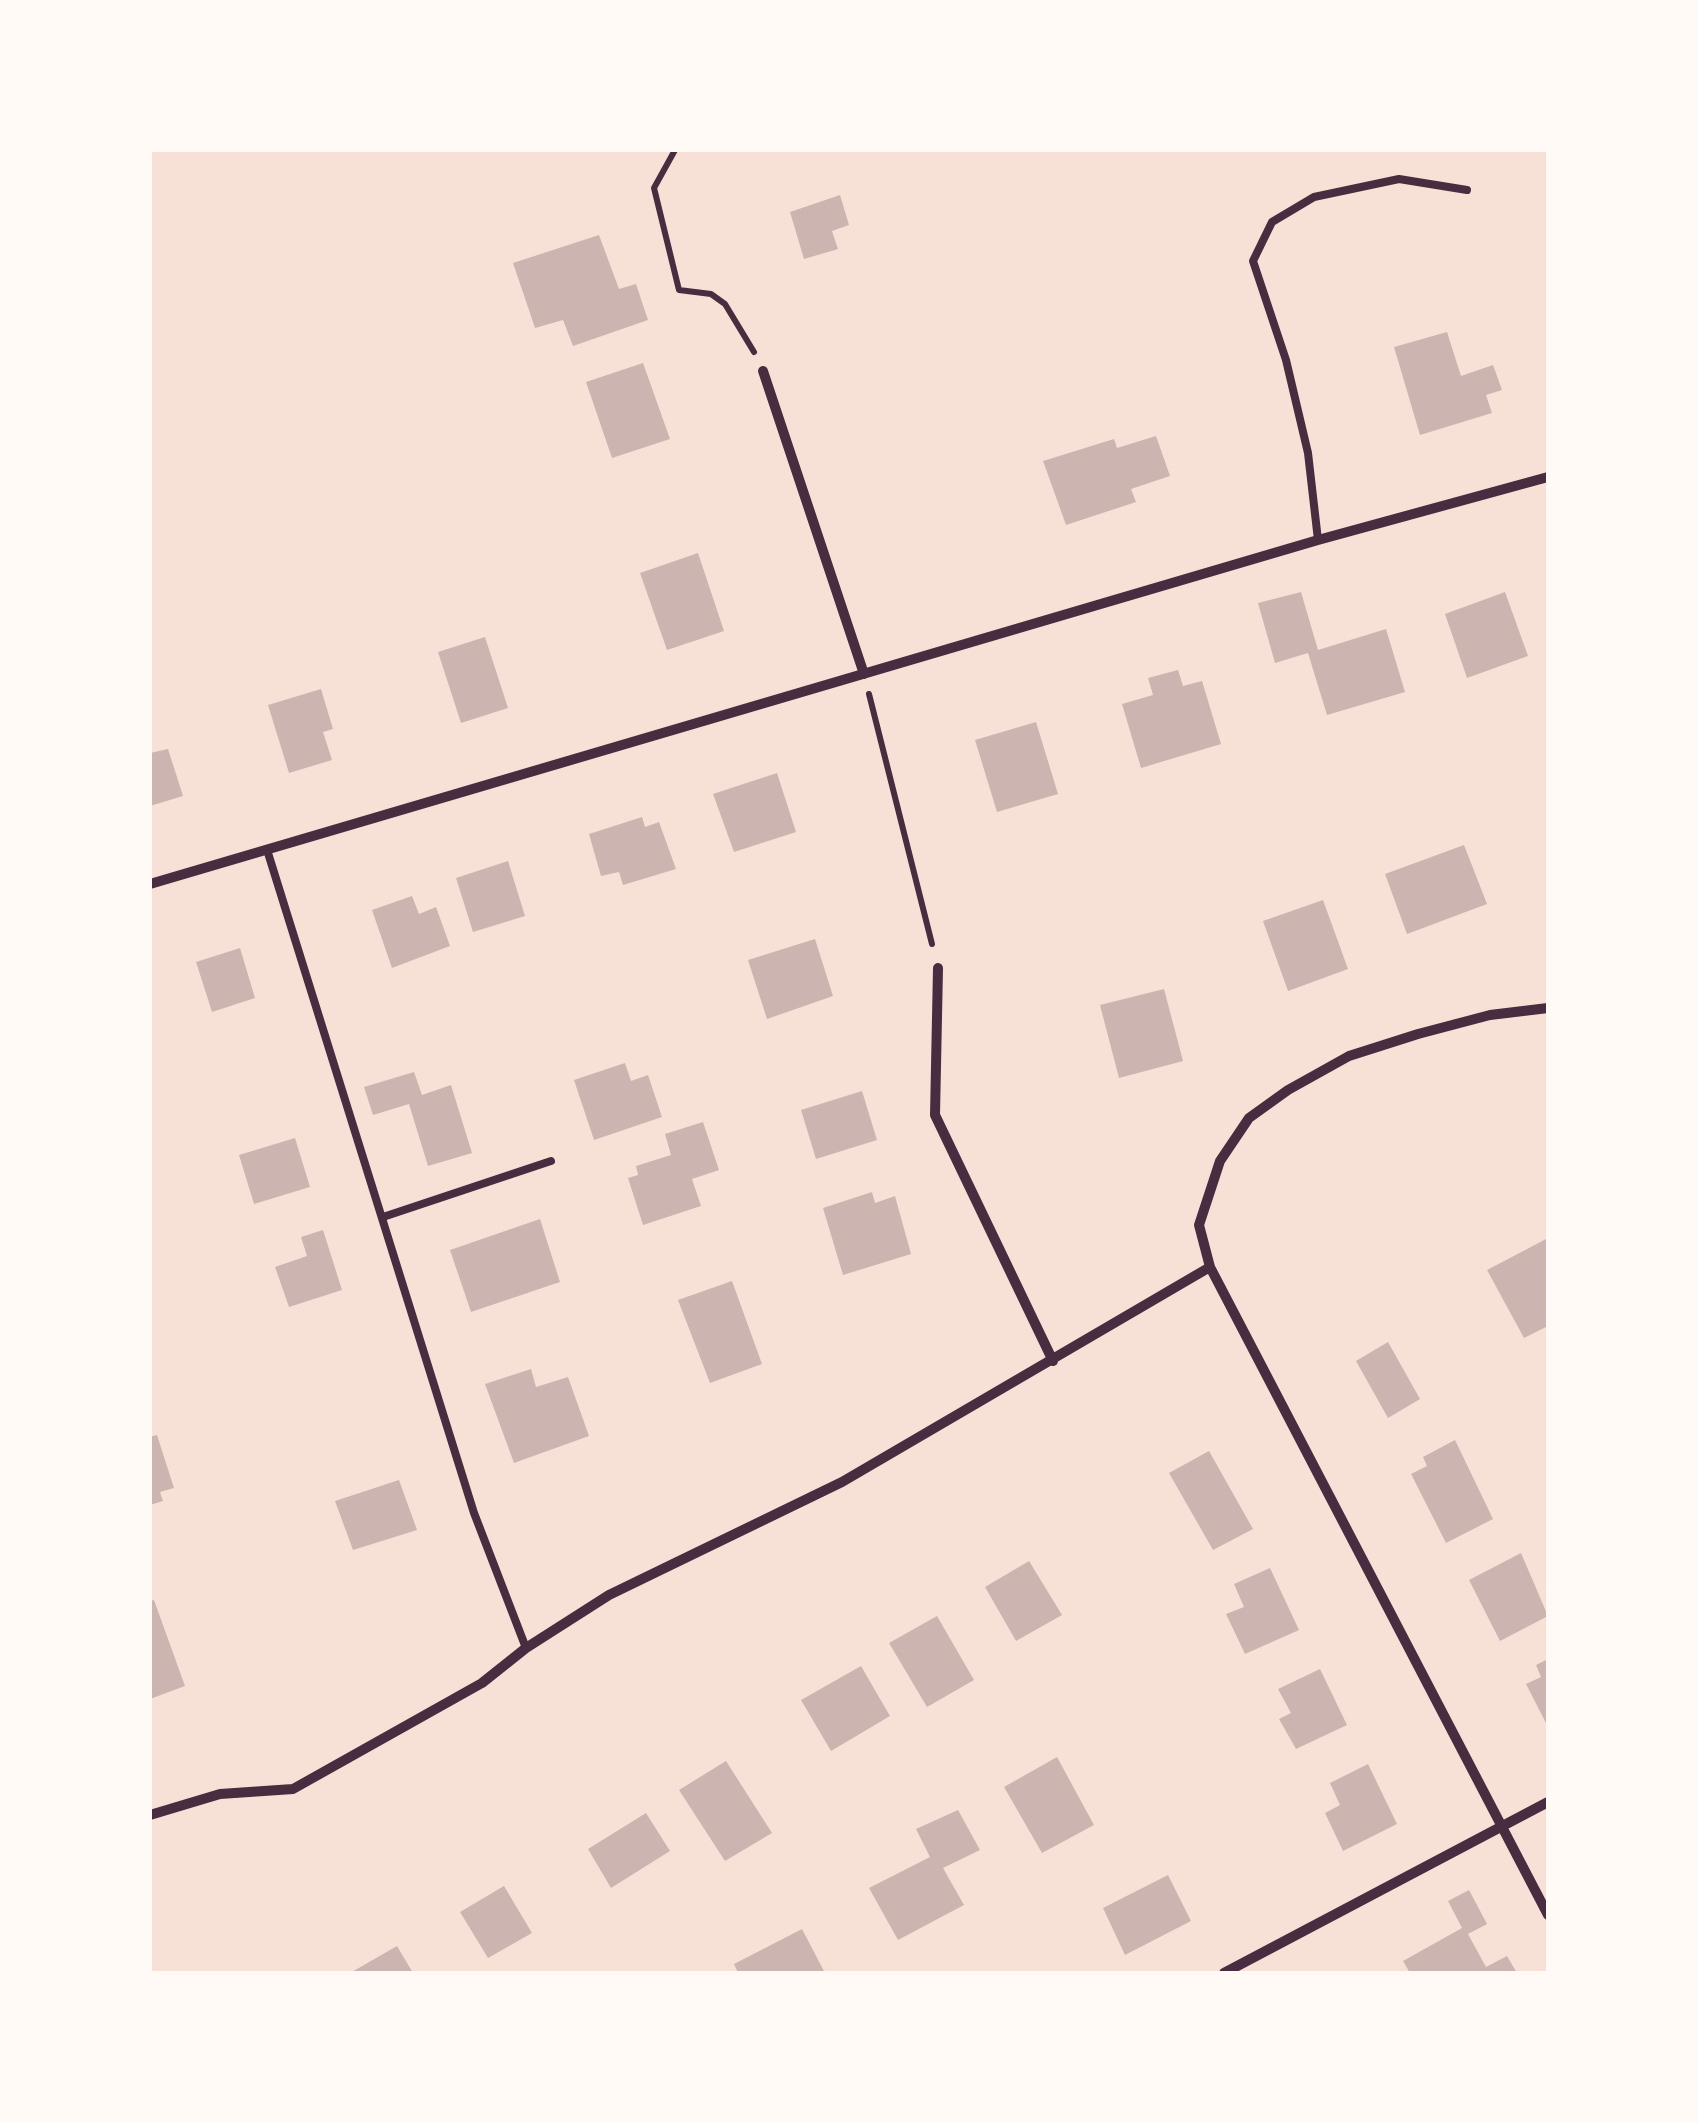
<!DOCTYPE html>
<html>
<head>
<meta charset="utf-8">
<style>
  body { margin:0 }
  #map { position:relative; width:1698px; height:2123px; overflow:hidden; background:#f7e1d7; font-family:Bitter,serif }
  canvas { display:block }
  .frame { position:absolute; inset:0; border:152px solid #fffaf5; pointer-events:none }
</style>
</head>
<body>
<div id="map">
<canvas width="1698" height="2123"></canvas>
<div class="frame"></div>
</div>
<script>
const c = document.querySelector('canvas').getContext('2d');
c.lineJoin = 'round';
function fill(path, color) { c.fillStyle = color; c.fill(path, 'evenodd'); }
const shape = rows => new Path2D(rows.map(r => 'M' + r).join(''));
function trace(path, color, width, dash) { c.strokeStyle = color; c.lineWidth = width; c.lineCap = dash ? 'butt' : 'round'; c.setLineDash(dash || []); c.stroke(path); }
const building = shape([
  [840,195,849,225,832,231,838,249,804,259,790,212],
  [599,235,619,289,636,284,648,320,573,346,563,320,535,328,513,263],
  [1447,332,1461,376,1493,365,1502,390,1486,395,1492,413,1420,435,1394,347],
  [643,363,670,439,612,458,586,382],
  [1156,436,1170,476,1131,489,1136,502,1066,525,1043,461,1114,439,1117,448],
  [698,553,724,631,667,650,640,573],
  [1301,592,1318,650,1386,629,1405,692,1327,715,1308,653,1275,663,1258,603],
  [1505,592,1528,656,1467,678,1445,614],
  [485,637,508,708,461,723,438,652],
  [1178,670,1183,686,1202,681,1221,744,1141,768,1122,704,1153,695,1148,678],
  [321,689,333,729,323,732,332,760,289,773,268,705],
  [1036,722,1058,794,997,812,975,740],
  [168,749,183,796,150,806,150,753],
  [777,773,796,832,734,852,713,794],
  [642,817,645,827,659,822,676,869,623,885,619,872,601,876,589,834],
  [1464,845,1487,904,1407,934,1385,874],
  [508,861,525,916,473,932,456,878],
  [412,896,419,914,436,907,450,946,392,968,372,910],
  [1323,900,1348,969,1288,991,1263,921],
  [815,939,833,996,767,1019,748,960],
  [240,948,255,998,212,1012,196,962],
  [1164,989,1183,1061,1119,1078,1100,1005],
  [625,1063,631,1081,648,1075,662,1117,594,1140,574,1080],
  [414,1072,422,1095,451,1085,472,1153,428,1166,409,1104,373,1115,364,1087],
  [862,1091,877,1140,816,1159,801,1110],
  [703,1122,719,1170,692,1179,701,1206,643,1225,628,1178,638,1175,636,1166,671,1155,665,1134],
  [295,1138,310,1187,254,1204,239,1155],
  [872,1192,875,1203,895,1196,911,1254,843,1275,823,1208],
  [540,1219,560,1282,471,1312,450,1250],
  [323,1230,342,1290,289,1307,275,1267,307,1256,301,1237],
  [1548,1238,1548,1326,1524,1338,1487,1270],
  [732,1281,762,1364,710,1383,678,1300],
  [1388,1342,1420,1399,1388,1418,1356,1361],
  [531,1369,536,1387,568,1377,589,1436,514,1463,485,1384],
  [157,1435,174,1488,160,1492,163,1501,150,1505,150,1437],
  [1455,1440,1493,1519,1446,1543,1411,1474,1427,1466,1423,1457],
  [1209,1451,1253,1529,1213,1550,1169,1473],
  [399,1480,417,1530,353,1550,335,1501],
  [1521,1553,1548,1616,1500,1641,1469,1580],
  [1029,1561,1062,1615,1016,1641,985,1587],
  [1270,1568,1299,1630,1245,1654,1226,1614,1244,1607,1234,1584],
  [154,1600,185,1686,150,1699,150,1601],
  [937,1616,974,1680,927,1707,889,1643],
  [1548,1659,1548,1727,1526,1684,1541,1677,1536,1665],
  [861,1666,890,1716,831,1751,801,1700],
  [1320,1669,1347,1725,1296,1749,1279,1719,1291,1713,1278,1689],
  [1057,1757,1094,1825,1042,1853,1004,1787],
  [726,1761,772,1833,725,1861,679,1790],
  [1368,1764,1397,1824,1343,1851,1325,1813,1340,1805,1330,1783],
  [958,1810,980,1850,943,1868,964,1905,898,1940,869,1888,930,1857,916,1829],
  [646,1813,670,1851,611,1888,588,1849],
  [1168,1875,1191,1921,1125,1955,1103,1908],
  [504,1886,532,1933,488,1958,460,1912],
  [1469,1890,1487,1924,1468,1934,1486,1967,1507,1956,1517,1973,1410,1973,1403,1961,1462,1928,1448,1901],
  [802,1929,825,1973,738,1973,734,1964],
  [397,1946,413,1973,350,1973]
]);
const path = shape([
  [675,150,654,188,679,290,711,294,725,304,754,352],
  [869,694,932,944]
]);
const service = shape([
  [1318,540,1308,453,1286,360,1253,261,1272,222,1314,197,1399,179,1467,190],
  [268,853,474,1513,526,1648],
  [383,1217,551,1161]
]);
const minor = shape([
  [763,371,864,674],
  [150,884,1318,540,1548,477],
  [938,968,935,1115,1053,1361],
  [1548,1008,1490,1015,1418,1034,1349,1056,1288,1090,1249,1118,1220,1161,1199,1225,1210,1267,1548,1915],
  [150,1815,220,1794,293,1789,482,1683,526,1648,609,1595,842,1482,1210,1267],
  [1224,1973,1548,1802]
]);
fill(building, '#ccb4b1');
trace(path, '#4a2c40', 6);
trace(service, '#4a2c40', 8);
trace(minor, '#4a2c40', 10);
</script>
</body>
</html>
